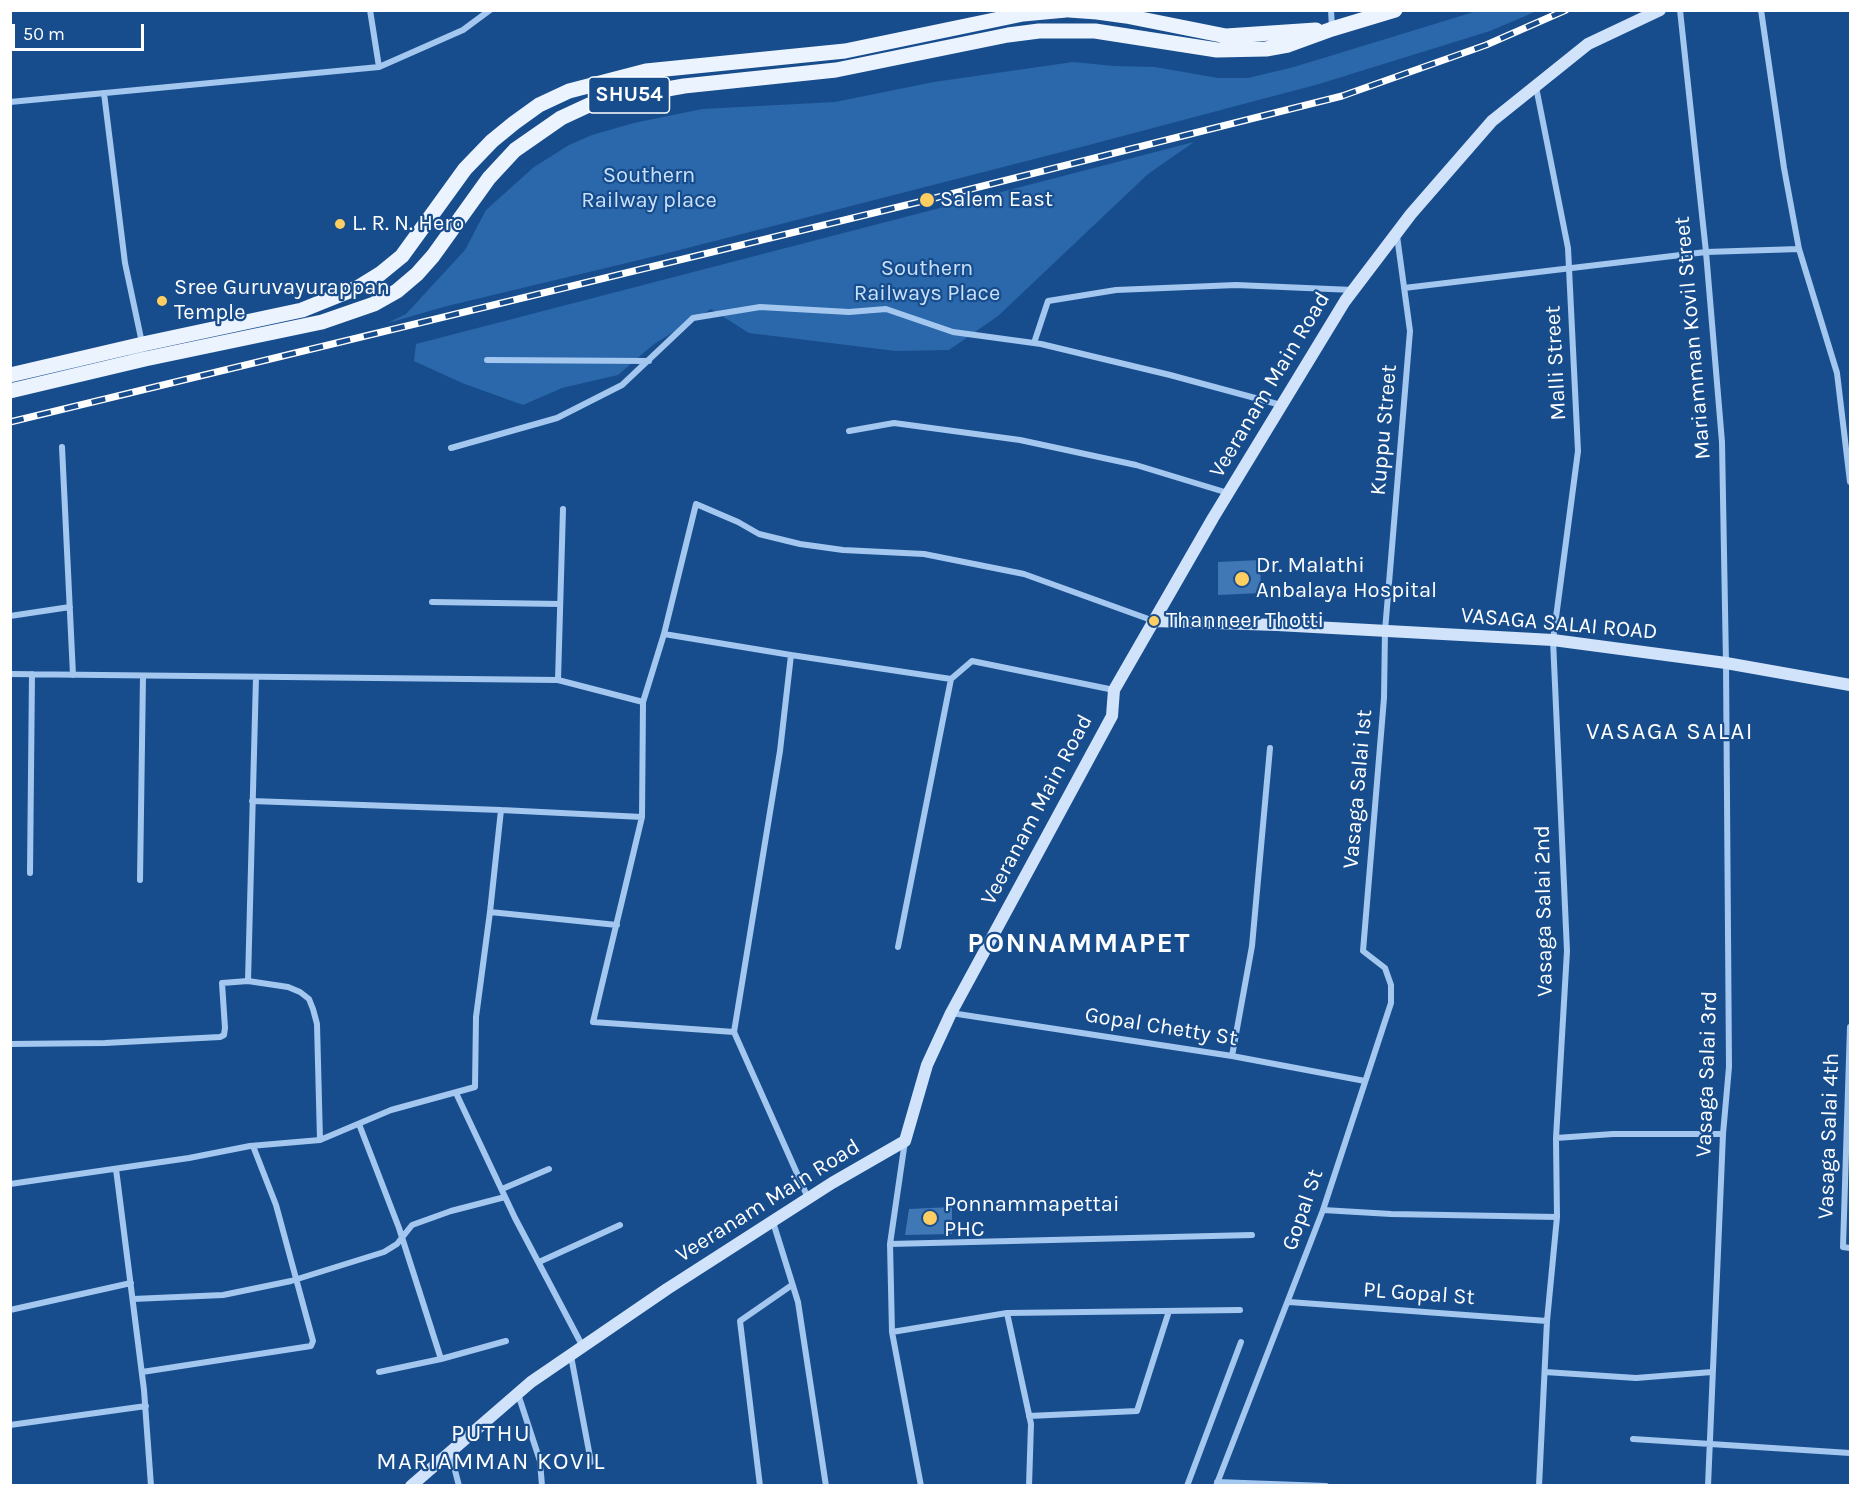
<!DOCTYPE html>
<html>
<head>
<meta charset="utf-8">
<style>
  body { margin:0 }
  #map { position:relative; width:1861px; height:1496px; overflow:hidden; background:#184d8d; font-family:Karla,sans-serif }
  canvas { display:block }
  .frame { position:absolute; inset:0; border:12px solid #fff; pointer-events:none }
  .scale { position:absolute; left:12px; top:24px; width:132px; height:27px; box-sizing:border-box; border:3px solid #fff; border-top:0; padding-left:8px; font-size:18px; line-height:21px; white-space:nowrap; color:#fff; -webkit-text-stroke:4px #184d8d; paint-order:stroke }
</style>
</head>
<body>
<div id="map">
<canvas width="1861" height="1496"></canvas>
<div class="frame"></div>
<div class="scale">50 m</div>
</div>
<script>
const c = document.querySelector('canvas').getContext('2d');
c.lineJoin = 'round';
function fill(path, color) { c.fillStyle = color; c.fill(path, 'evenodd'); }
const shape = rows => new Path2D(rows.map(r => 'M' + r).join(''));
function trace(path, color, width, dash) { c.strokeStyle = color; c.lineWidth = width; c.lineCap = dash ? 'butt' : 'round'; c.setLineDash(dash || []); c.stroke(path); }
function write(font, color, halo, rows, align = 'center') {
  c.font = font + ' Karla,sans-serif'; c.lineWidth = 4.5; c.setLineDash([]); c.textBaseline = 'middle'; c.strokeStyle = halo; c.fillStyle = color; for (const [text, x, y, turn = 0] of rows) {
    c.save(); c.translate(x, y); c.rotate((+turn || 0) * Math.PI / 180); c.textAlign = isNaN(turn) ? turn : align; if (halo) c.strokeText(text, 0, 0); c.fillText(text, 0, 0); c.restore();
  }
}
const green = shape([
  [1477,11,1537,11,1490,31,1319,84,1085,146,660,255,447,306,388,323,406,314,465,250,486,210,534,167,569,145,592,135,634,123,702,109,835,102,934,82,1073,62,1114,66,1155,67,1218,78,1248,78,1294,67],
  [1194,142,1148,174,998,316,949,350,896,351,749,333,711,309,654,344,618,375,562,388,523,405,462,383,414,361,416,344]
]);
const building = shape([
  [1260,560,1261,593,1218,595,1218,562],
  [952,1207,952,1234,905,1235,909,1209]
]);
const street = shape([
  [1331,10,1332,28],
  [1680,10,1706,252,1722,442,1726,663,1729,1067,1723,1134,1708,1486],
  [1761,10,1784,168,1799,249,1837,373,1850,482],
  [379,67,463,30,490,10],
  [1536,87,1568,248,1578,451,1553,640,1567,951,1556,1138,1557,1217,1547,1321,1539,1486],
  [104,93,125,263,142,343],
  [10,102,379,67,370,10],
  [1404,288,1706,252,1799,249],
  [1034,343,1048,301,1116,290,1236,285,1353,290],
  [487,360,649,361],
  [849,431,894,423,1020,440,1136,465,1228,493],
  [62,447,73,675],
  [451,448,557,418,622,385,693,318,760,307,849,312,886,309,953,332,1041,344,1170,375,1281,405],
  [432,602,560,604],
  [10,616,70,607],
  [664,634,696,504,738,522,759,534,800,544,843,550,924,554,1024,574,1154,621],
  [10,674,558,680,643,702,664,634,791,655],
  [256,677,248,981,288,987,300,992,309,999,313,1009,317,1024,320,1140],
  [558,680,563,509],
  [643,702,642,817,593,1022,734,1032,808,1198],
  [501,810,642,817],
  [30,873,32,674],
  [140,880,143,676],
  [490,912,617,925],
  [898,947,951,679,972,661,1114,690],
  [951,1013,1232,1056,1365,1081],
  [1850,1027,1843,1247,1850,1248],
  [734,1032,780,751,791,655,951,679],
  [10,1044,105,1043,220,1037,224,1035,225,1028,222,983,248,981],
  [1232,1056,1252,946,1270,748],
  [456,1093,515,1218,583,1347],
  [359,1124,399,1228,441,1359],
  [1556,1138,1613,1134,1723,1134],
  [905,1141,890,1244,892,1332,921,1486],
  [116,1169,144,1390,151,1486],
  [10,1184,189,1158,250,1146,320,1140,391,1110,475,1087,476,1017,490,912,501,810,252,801],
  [502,1189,549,1169],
  [1323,1210,1391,1214,1557,1217],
  [773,1222,798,1302,826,1486],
  [890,1244,1252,1235],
  [539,1262,620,1225],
  [133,1299,223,1295,291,1281,384,1252,397,1244,412,1225,451,1211,505,1197],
  [1289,1302,1547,1321],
  [10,1310,131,1283],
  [1007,1313,1031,1424,1029,1486],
  [892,1332,1007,1313,1240,1310],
  [571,1356,591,1462],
  [142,1372,311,1346,313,1341,276,1205,253,1146],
  [379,1372,441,1359,506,1341],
  [1545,1372,1636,1378,1712,1372],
  [518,1394,540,1461,542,1486],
  [1029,1416,1137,1411,1169,1311],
  [10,1425,146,1406],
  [1633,1439,1850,1453],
  [450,1451,459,1486],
  [1217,1482,1326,1486],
  [760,1486,740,1321,792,1285],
  [1187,1486,1241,1342],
  [1216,1486,1323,1210,1391,1003,1391,985,1385,968,1363,951,1384,698,1385,631,1410,331,1397,236]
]);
const secondary = shape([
  [1154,621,1277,625,1553,640,1726,663,1850,685],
  [411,1486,531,1382,667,1289,832,1183,905,1141,927,1065,951,1013,1112,716,1114,690,1213,518,1345,301,1411,214,1492,121,1588,44,1660,10]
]);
const primary = shape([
  [1069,10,1097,12,1126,16,1226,36,1316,30],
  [10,375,143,344,302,310,359,287,380,274,402,256,465,169,492,141,514,123,539,105,569,91,646,71,845,51,1023,14,1066,10],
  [10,391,145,359,322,322,374,304,397,291,417,274,433,256,489,178,515,150,561,118,589,105,617,98,684,86,836,70,1008,35,1039,31,1095,31,1217,50,1266,49,1288,45,1332,29,1395,10]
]);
const rail = shape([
  [10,422,923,201,1342,96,1486,45,1566,10]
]);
const markers = [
  [927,200,8,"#ffce61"],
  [340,224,6,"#ffce61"],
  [162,301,6,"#ffce61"],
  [1242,579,8,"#ffce61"],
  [1154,621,6,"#ffce61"],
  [930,1218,8,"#ffce61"]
];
const shields = [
  [629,95,81]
];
const shieldNames = [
  ["SHU54",629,95]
];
const parkNames = [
  ["Southern",649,176],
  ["Railway place",649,201],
  ["Southern",927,269],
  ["Railways Place",927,294]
];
const poiNames = [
  ["Salem East",940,200],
  ["L. R. N. Hero",352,224],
  ["Sree Guruvayurappan",174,288],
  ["Temple",174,313],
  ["Dr. Malathi",1256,566],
  ["Anbalaya Hospital",1256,591],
  ["Thanneer Thotti",1166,621],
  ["Ponnammapettai",944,1205],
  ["PHC",944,1230]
];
const streetNames = [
  ["Mariamman Kovil Street",1693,338,-95],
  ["Malli Street",1556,363,-93],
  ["Veeranam Main Road",1270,385,-59],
  ["Kuppu Street",1384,430,-85],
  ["VASAGA SALAI ROAD",1559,624,5],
  ["Vasaga Salai 1st",1358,789,-85],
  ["Veeranam Main Road",1037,810,-62],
  ["Vasaga Salai 2nd",1544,911,-91],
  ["Gopal Chetty St",1161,1027,9],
  ["Vasaga Salai 3rd",1707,1074,-88],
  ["Vasaga Salai 4th",1829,1136,-88],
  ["Veeranam Main Road",768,1201,-32],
  ["Gopal St",1303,1210,-71],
  ["PL Gopal St",1419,1294,4]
];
const neighbourhoodNames = [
  ["VASAGA SALAI",1670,732],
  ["PUTHU",491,1434],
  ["MARIAMMAN KOVIL",491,1462]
];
const districtNames = [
  ["PONNAMMAPET",1079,944]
];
fill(green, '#2a68ab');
fill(building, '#4077b5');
trace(street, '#a3c7ef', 6);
trace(secondary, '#d0e3fa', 12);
trace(primary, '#ebf3ff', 15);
trace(rail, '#fff', 7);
trace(rail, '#184d8d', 4.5, [14]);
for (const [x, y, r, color] of markers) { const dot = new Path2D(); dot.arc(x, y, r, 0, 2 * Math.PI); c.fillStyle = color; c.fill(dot); trace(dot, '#184d8d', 2); }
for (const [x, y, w] of shields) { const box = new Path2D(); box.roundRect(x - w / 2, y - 18, w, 36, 4.5); c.fillStyle = '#184d8d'; c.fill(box); trace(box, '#fff', 1.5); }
write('bold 21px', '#fff', null, shieldNames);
write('22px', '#c9e1fb', '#184d8d', parkNames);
write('22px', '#fff', '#184d8d', poiNames, 'left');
write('22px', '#fff', '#184d8d', streetNames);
c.letterSpacing = '1.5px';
write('24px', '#fff', '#184d8d', neighbourhoodNames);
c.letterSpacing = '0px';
c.letterSpacing = '1.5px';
write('bold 28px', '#fff', '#184d8d', districtNames);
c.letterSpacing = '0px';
</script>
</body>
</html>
